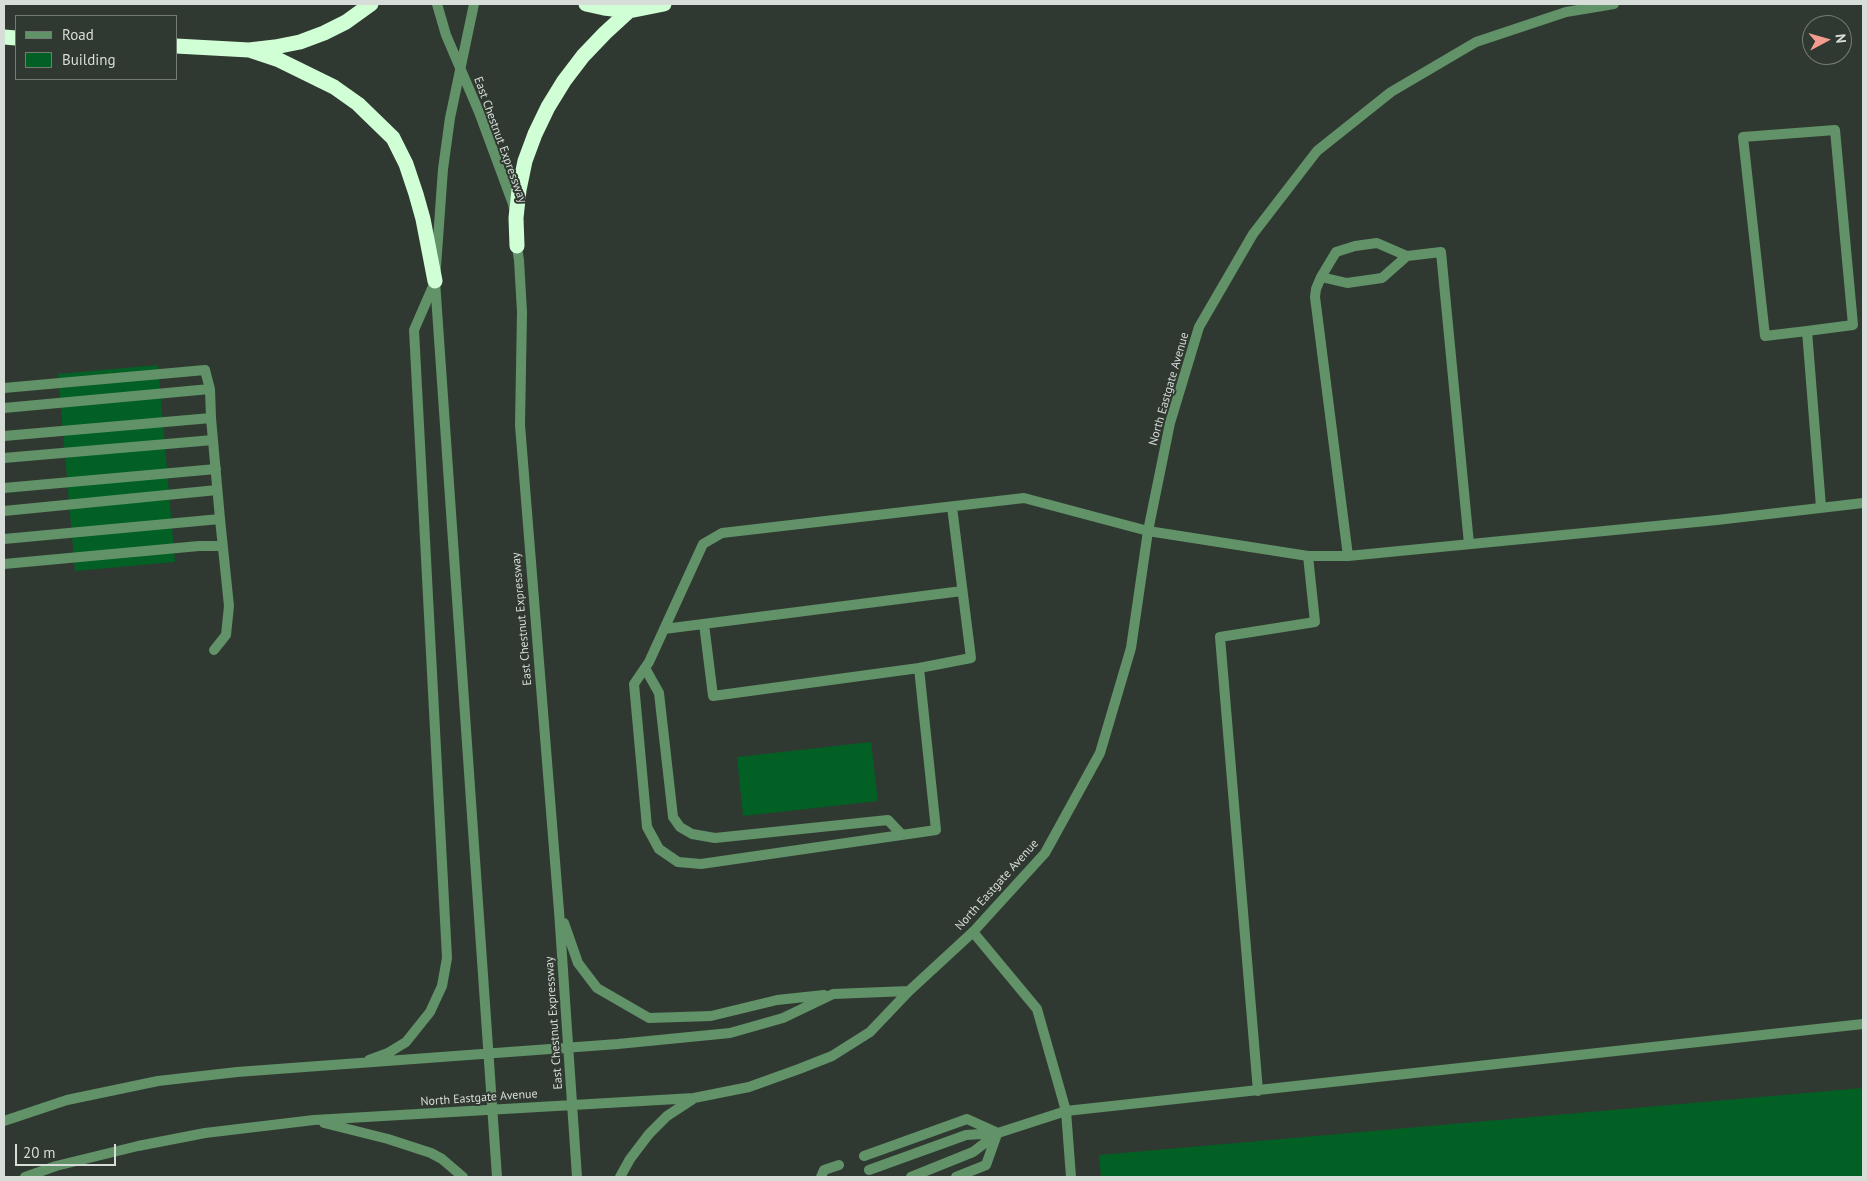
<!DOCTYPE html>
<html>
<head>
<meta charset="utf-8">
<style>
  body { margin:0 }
  #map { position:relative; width:1867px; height:1181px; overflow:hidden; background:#303931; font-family:"PT Sans",sans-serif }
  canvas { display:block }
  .frame { position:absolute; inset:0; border:5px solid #d7ddd8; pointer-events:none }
  .legend { position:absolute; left:15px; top:15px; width:162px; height:65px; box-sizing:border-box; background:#303931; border:1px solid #737b74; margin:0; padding:6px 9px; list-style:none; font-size:15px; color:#d7ddd8 }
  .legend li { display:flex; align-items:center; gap:10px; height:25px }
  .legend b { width:25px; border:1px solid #737b74 }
  .north { position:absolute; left:1802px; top:15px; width:50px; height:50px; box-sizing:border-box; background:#303931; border:1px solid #737b74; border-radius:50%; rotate:84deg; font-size:14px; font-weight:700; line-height:20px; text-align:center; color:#d7ddd8 }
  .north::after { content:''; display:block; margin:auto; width:18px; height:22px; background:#f59c90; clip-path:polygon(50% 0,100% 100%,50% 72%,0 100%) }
  .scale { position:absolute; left:15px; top:1144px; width:101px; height:22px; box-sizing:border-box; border:2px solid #d7ddd8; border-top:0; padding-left:6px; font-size:15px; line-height:18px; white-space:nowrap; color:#d7ddd8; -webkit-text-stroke:4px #303931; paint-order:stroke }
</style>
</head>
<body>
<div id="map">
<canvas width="1867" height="1181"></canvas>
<div class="frame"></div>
<ul class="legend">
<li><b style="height:6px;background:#619268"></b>Road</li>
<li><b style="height:14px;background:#026024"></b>Building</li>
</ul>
<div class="north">N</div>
<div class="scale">20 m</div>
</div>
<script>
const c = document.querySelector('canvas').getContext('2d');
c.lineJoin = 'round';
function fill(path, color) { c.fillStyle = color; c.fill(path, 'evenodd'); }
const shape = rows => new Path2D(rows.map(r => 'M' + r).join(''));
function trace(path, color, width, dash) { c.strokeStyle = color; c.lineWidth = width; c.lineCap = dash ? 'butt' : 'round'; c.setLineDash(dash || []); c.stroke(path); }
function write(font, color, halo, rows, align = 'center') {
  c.font = font + ' "PT Sans",sans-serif'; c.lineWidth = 4; c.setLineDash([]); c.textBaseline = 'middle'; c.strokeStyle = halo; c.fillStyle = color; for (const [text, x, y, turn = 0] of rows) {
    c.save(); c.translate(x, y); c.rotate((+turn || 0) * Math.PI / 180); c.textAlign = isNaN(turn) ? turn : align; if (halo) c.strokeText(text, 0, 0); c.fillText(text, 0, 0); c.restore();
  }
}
const building = shape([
  [158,365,175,562,75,571,58,374],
  [871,742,878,801,743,816,737,757],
  [1863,1088,1863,1177,1101,1177,1099,1155]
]);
const service = shape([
  [1321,277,1336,252,1355,246,1377,243,1407,256,1441,252,1469,544],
  [1807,331,1765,336,1743,137,1835,130,1853,325,1807,331,1821,507],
  [4,388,205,370,210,389,211,418,220,519,229,606,226,635,214,650],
  [4,408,210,389],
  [4,436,211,418],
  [4,458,213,440],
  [4,488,216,469],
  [952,507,971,658,919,668,936,830,701,864,678,862,659,849,647,827,634,684,649,662,703,544,722,533,1024,498,1148,531,1308,556,1348,556,1717,520,1863,503],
  [4,511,217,490],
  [4,539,220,519],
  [1348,556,1315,297,1316,289,1321,277,1347,283,1382,278,1407,256],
  [4,564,199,546,222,546],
  [704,624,713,696,919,668],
  [664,629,962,591],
  [645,668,659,693,673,817,680,827,692,834,715,838,888,820,902,835],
  [973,932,1037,1009,1066,1111,1863,1024],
  [1258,1091,1220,637,1315,622,1308,556],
  [864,1156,967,1119,998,1133,1066,1111,1071,1177],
  [869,1170,966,1135,997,1133],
  [821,1177,824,1170,839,1165],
  [911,1177,973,1152,998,1133],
  [956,1177,986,1165,997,1134]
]);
const tertiary = shape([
  [437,4,446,35,479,112,513,204,514,209],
  [474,4,450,118,443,169,435,281,497,1177],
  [516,241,519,260,522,312,520,425,559,911,577,1177],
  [564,923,578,963,597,988,649,1018,711,1016,777,1000,824,995],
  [369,1060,388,1053,406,1042,430,1012,442,986,447,958,414,330,434,284],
  [4,1121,67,1100,158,1081,237,1072,618,1044,730,1033,783,1018,833,994,909,991],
  [324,1123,388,1139,431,1153,442,1159,463,1177],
  [25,1177,56,1166,138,1146,205,1133,314,1120,694,1098,749,1087,799,1069,832,1056,870,1032,909,991,973,932,1045,853,1100,753,1131,648,1148,531,1170,423,1199,327,1253,234,1317,151,1391,92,1476,42,1566,12,1614,4],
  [620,1177,630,1159,649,1134,667,1116,693,1099]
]);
const motorway = shape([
  [586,4,604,8,629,11,664,4],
  [4,37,16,38],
  [176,46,249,50,275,47,300,42,324,33,346,22,371,4],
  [249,50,279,60,334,87,358,104,393,138,406,164,416,194,423,219,435,281],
  [517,246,516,218,519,190,525,161,535,134,548,107,564,81,583,56,605,33,629,11]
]);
const streetNames = [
  ["East Chestnut Expressway",500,140,70],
  ["North Eastgate Avenue",1169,389,-74],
  ["East Chestnut Expressway",522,619,-95],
  ["North Eastgate Avenue",997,885,-48],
  ["East Chestnut Expressway",554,1023,-94],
  ["North Eastgate Avenue",479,1098,-4]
];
fill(building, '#026024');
trace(service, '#619268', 10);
trace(tertiary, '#619268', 10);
trace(motorway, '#d0ffd5', 15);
write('12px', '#d7ddd8', '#303931', streetNames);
</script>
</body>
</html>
